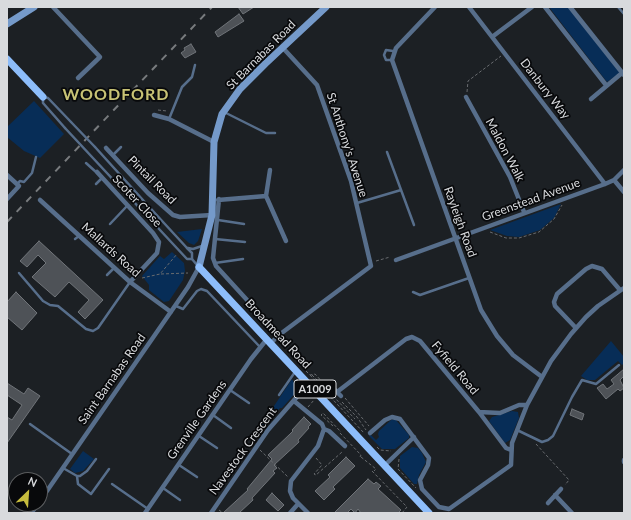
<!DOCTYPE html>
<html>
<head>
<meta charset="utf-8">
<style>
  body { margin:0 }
  #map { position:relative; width:631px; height:520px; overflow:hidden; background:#1c2024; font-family:Lato,sans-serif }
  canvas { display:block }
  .frame { position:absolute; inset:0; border:8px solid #d8dadd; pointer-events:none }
  .north { position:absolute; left:8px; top:472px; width:40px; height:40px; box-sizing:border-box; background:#08090b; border:1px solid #5b5d5f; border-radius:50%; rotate:25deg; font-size:11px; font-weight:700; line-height:16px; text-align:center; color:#d8dadd }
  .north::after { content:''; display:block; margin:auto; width:14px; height:18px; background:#c6bc3d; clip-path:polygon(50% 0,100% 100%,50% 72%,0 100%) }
</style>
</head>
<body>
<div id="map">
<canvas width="631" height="520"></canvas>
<div class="frame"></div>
<div class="north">N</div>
</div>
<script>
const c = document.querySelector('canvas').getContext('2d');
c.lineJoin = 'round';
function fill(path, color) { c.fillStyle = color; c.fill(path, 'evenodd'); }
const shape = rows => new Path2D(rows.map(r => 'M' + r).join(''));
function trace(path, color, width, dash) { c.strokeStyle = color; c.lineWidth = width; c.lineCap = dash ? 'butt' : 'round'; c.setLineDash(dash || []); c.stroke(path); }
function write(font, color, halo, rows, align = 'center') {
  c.font = font + ' Lato,sans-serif'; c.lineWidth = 3.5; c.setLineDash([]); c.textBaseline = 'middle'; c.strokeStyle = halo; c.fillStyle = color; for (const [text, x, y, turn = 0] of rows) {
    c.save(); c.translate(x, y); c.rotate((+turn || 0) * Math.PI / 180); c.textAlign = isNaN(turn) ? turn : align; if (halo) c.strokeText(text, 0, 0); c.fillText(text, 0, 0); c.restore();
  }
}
const green = shape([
  [549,7,568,7,620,73,607,82],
  [34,101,64,134,40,158,24,151,7,137,7,127],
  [561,204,554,218,540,230,519,237,507,236,490,230],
  [202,229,198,241,194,245,189,243,177,232],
  [172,252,184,263,185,271,183,280,169,301,164,302,149,290,149,285,142,276,160,256,164,259],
  [611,341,624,357,624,363,622,365,618,361,595,380,587,380,581,376],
  [292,379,298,390,282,408,280,408,263,429,260,427],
  [512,411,518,412,519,418,510,440,505,443,489,421,492,417],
  [395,419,409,435,409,438,395,449,382,449,369,436,371,435,376,440,379,437,378,434,379,431,391,420],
  [412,447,418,448,422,453,426,462,419,475,417,484,414,484,400,468,400,456],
  [83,451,94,459,83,471,75,473,70,469]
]);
const building = shape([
  [238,7,254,7,243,14,238,7],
  [239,14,244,21,218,37,215,32,239,14],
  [191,44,196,52,185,58,181,53,185,50,184,48,191,44],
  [39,241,103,300,85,319,78,312,89,300,69,282,55,297,32,277,46,263,38,255,27,267,20,261,39,241],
  [16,292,37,313,22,330,7,317,7,302,16,292],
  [624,369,624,376,620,380,624,388,620,391,618,389,606,399,597,388,603,384,607,389,614,384,611,380,624,369],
  [7,383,24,394,28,388,40,396,7,443,7,417,12,420,22,405,7,395,7,383],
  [572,409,584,414,582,420,570,415,572,409],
  [304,417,311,424,308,427,309,428,298,440,299,442,274,465,277,468,273,471,275,473,252,498,253,500,239,513,223,513,248,490,247,489,272,459,268,455,290,434,293,431,292,430,304,417],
  [346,457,355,466,333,487,335,489,324,500,315,491,330,477,328,475,346,457],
  [368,479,374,484,376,482,381,486,378,489,401,510,398,513,361,513,358,509,355,513,351,509,347,513,334,513,368,479],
  [272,493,284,505,278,511,266,500,272,493]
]);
const path = shape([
  [467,92,468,81,501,56],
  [158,110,167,111],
  [490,232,506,238,519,238,539,232,554,219,562,205],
  [376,261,390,257],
  [161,274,188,273],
  [142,278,160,274,177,254],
  [306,371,310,375,315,374,327,387],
  [310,375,364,433],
  [312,375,328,391],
  [295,380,298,386],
  [333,396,355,419],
  [345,398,369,426],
  [342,402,357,417,366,430],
  [308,407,314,400],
  [333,426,321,415,323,413,341,432],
  [340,433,361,455,360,457],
  [536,444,569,480,565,485],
  [377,447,380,450,391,451],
  [260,450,288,477],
  [361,457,376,469,374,471],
  [316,458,322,465,314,474,316,475,342,452],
  [399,459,398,469,416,488],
  [372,471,407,507,402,513],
  [219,510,223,513]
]);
const lane = shape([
  [618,7,624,14],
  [392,60,386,60,384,55,386,50,393,51],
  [224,112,266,133,275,133],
  [169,119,182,87,192,77,195,65],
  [65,128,43,103,43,97,48,98,71,122],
  [95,147,152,210],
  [387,152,414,225],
  [113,155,121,147],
  [86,163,96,172],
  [17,184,20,181,24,182,32,173,36,157],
  [96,184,102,178],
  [357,203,401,190],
  [218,220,244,224],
  [110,224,127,206],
  [75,239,79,236],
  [215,239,245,242],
  [187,248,192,253,192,259,197,265],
  [188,248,193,249,202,246],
  [215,263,243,259],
  [19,273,43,301,50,305,58,306,86,329,93,331,98,328,130,282],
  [107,275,114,268],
  [413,292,420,295,469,278],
  [176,306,183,309,197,291,201,289,207,291,260,347],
  [230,390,249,403],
  [279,395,295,372],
  [213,415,231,428],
  [30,424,72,454],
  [517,430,542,442,548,440,553,436,572,397,582,380,596,384,619,365],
  [199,436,217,448],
  [179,465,197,477],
  [63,468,77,476,80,476,87,471,96,459],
  [77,476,78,484,91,494,109,469],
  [112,484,148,509],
  [163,488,180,500]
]);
const street = shape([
  [53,7,100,57,78,78],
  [435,7,396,48,392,60,481,310,497,336,513,355,542,377],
  [469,7,605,184],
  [545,7,606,85],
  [570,7,624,75],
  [492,37,532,7],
  [466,97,510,177,524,212],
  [591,99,622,73],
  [154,115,169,119,214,142],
  [106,148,148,193,173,215,180,217,212,215],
  [270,170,266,196,286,241],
  [97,172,153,233,159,242,157,253,130,282],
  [7,175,19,186,7,199],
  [614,180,624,192],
  [219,199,213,258,216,266,279,335,371,266,351,181,317,85,283,48],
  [40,200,130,282,171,312],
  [218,200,266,196],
  [396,260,605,184,614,180,624,170],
  [576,328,555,306,554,302,557,294,586,269,592,266,602,269,620,290],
  [271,343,279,335],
  [332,387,341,396],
  [337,392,406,339,412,337,420,341,479,412,500,413,519,405,527,405],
  [294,401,322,424,324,429,329,431,345,446],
  [479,412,506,448,511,450],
  [370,433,385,420,392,417,400,419,429,458,428,465,420,480,422,489,439,507,449,509,511,465,512,443,527,405,551,361,571,334,586,317,598,306,624,288],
  [624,460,624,462],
  [385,465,414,437],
  [555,495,572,513],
  [40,501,188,287,199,267],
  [548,503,561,489],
  [31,513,38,504],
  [145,513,251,359,267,339],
  [211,513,268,430,309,383],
  [290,513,298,504],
  [308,513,293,498,290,491,291,481,318,446,324,429]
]);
const secondary = shape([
  [7,24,34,7],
  [199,267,212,215,214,142,222,114,240,89,265,64,326,7]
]);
const primary = shape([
  [7,59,43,97],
  [199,267,429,513]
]);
const rail = shape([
  [7,222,212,7]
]);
const laneBridge = shape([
  [71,122,95,147],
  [65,128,187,259,192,259],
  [152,210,187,248]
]);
const shields = [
  [315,389,42]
];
const shieldNames = [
  ["A1009",315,389]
];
const streetNames = [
  ["St Barnabas Road",261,55,-45],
  ["Danbury Way",545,89,52],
  ["St Anthony's Avenue",347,145,72],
  ["Maldon Walk",505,150,62],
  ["Pintail Road",152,180,45],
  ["Greenstead Avenue",531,200,-20],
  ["Scoter Close",137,201,47],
  ["Rayleigh Road",460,222,70],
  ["Mallards Road",111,250,42],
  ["Broadmead Road",278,334,47],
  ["Fyfield Road",455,368,50],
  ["Saint Barnabas Road",112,379,-55],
  ["Grenville Gardens",197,420,-55],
  ["Navestock Crescent",243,451,-54]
];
const districtNames = [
  ["WOODFORD",116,95]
];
fill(green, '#072d57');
fill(building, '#4e5257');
trace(building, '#707479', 1);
trace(path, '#686b6f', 1, [3, 2]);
trace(lane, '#576e8b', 2.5);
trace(street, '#576e8b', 4.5);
trace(secondary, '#759aca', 7);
trace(primary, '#8dbdfa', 7);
trace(rail, '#787b7e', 2, [7, 7]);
trace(laneBridge, '#576e8b', 2.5);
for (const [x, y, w] of shields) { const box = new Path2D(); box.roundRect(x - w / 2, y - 9, w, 18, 3); c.fillStyle = '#08090b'; c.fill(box); trace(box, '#d8dadd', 1); }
write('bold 11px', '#d8dadd', null, shieldNames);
write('12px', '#d8dadd', '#08090b', streetNames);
c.letterSpacing = '1px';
write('bold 16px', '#c8c375', '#08090b', districtNames);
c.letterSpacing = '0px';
</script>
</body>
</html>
